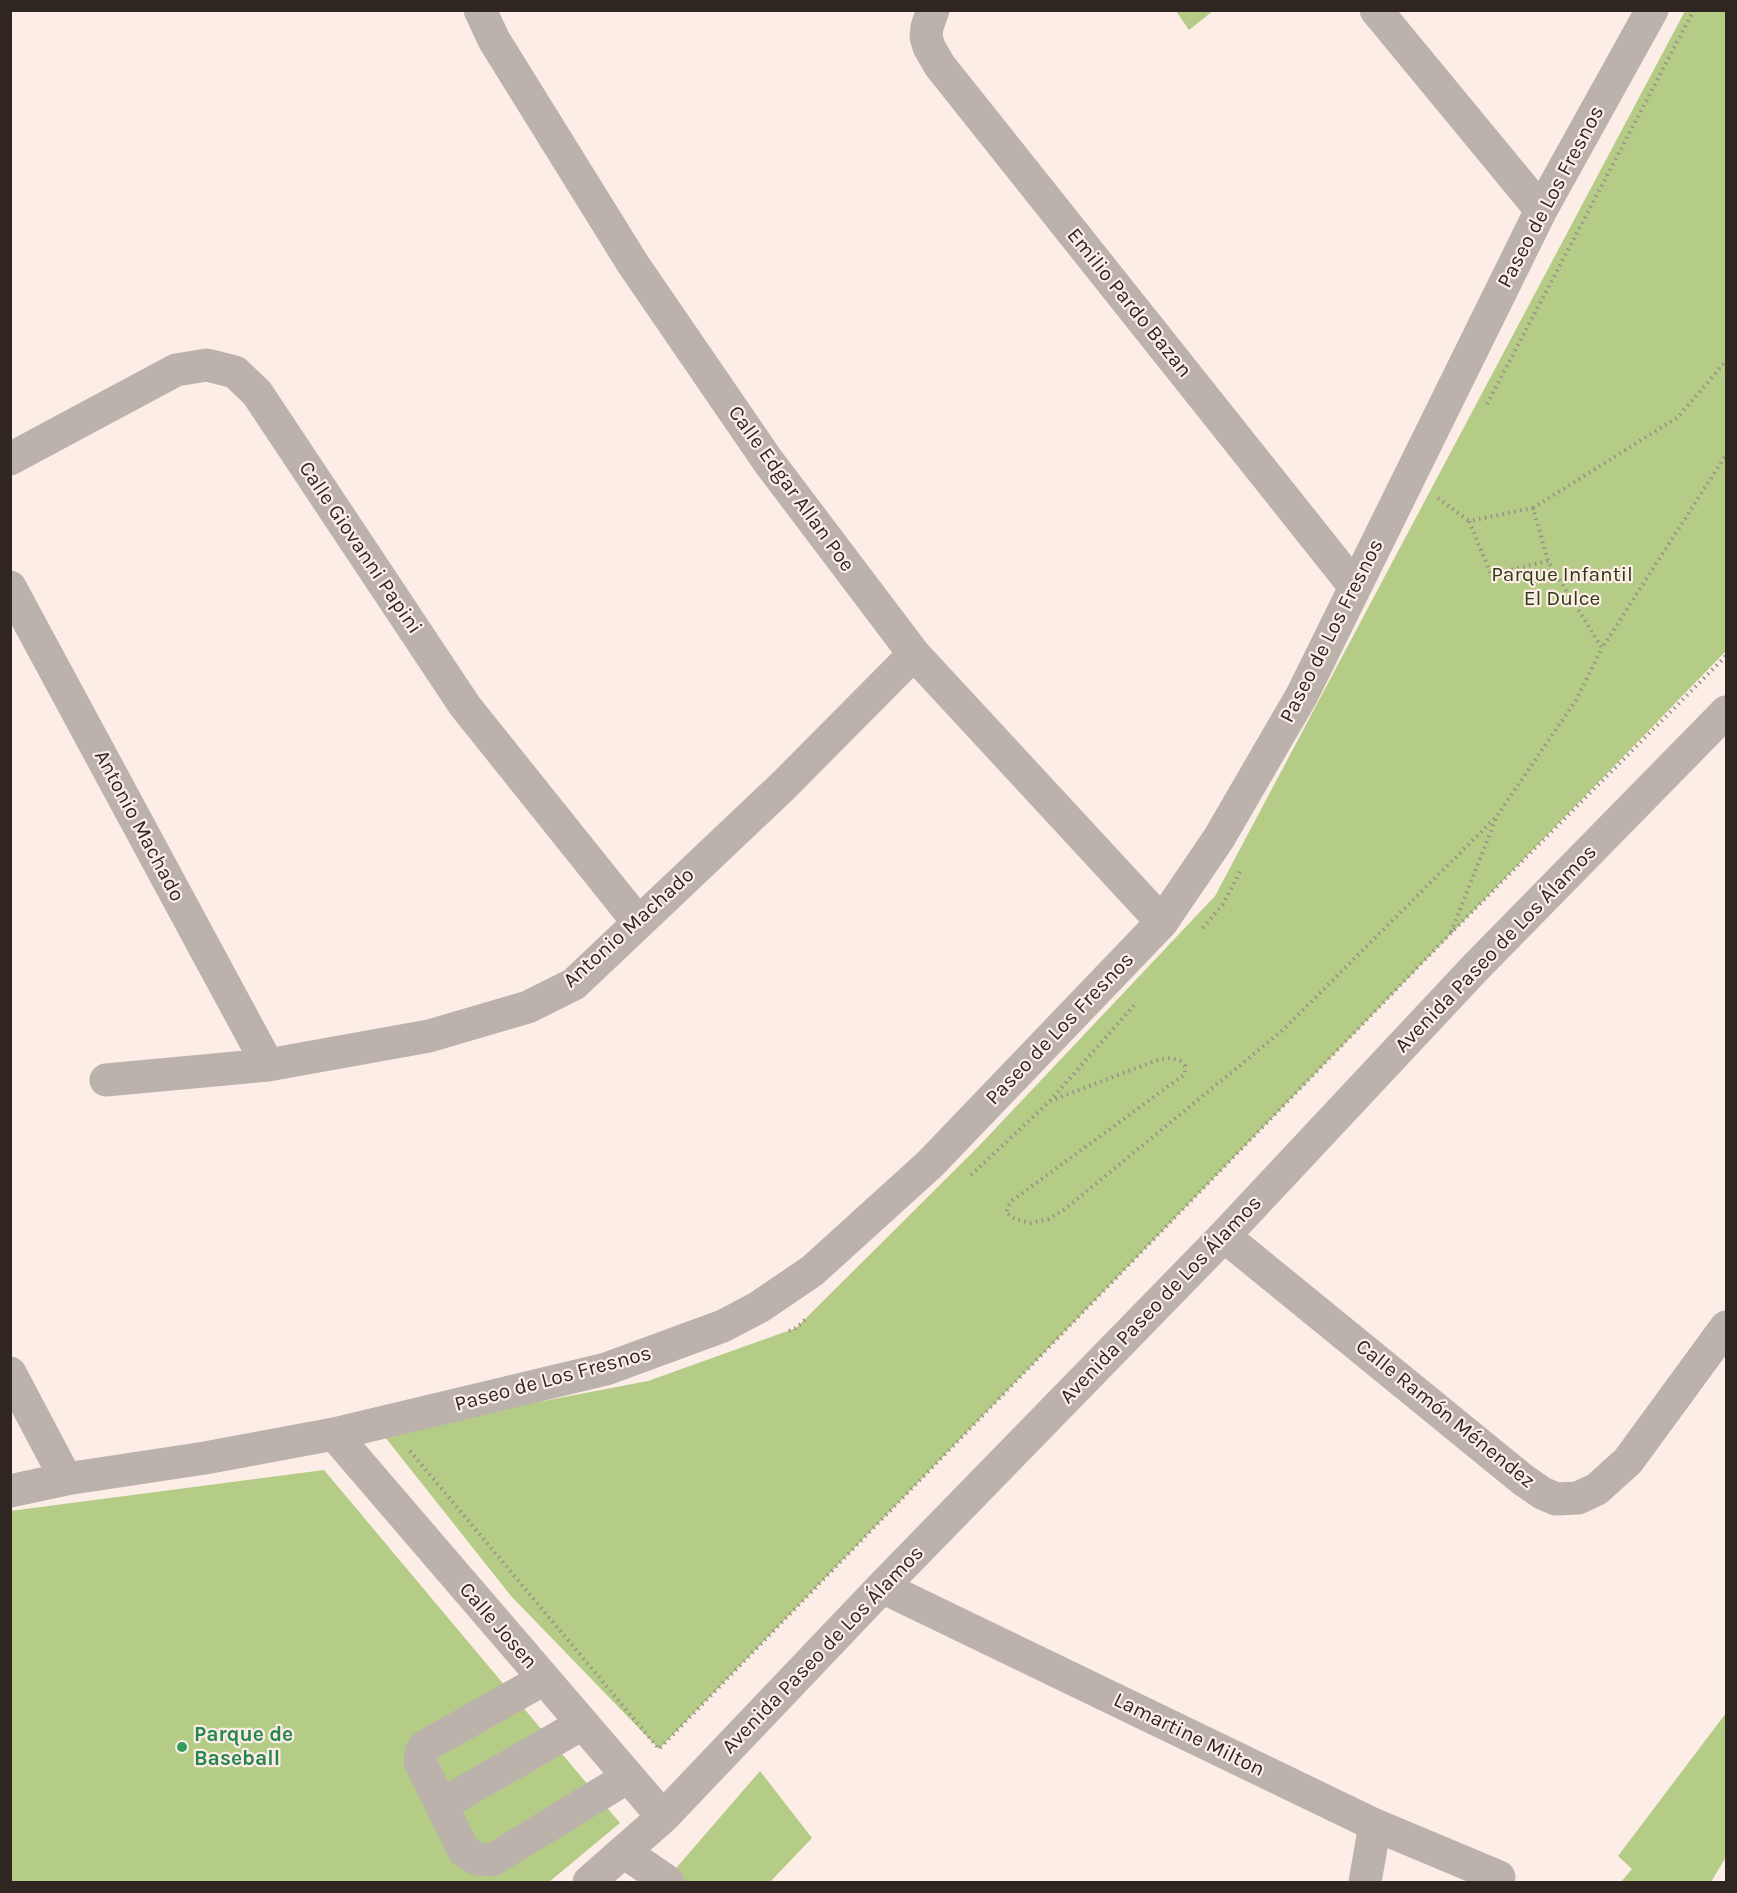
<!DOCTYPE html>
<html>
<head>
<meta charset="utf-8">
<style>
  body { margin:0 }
  #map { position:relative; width:1737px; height:1893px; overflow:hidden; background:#fdede7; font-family:Karla,sans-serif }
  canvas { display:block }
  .frame { position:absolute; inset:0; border:12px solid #2f2622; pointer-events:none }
</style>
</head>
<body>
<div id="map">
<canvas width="1737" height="1893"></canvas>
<div class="frame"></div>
</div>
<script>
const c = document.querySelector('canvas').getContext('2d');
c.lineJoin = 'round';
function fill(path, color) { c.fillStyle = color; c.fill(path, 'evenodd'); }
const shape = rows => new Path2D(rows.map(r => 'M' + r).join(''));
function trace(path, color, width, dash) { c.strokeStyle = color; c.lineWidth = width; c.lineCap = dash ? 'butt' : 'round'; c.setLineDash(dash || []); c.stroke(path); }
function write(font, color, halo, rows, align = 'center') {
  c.font = font + ' Karla,sans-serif'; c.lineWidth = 4.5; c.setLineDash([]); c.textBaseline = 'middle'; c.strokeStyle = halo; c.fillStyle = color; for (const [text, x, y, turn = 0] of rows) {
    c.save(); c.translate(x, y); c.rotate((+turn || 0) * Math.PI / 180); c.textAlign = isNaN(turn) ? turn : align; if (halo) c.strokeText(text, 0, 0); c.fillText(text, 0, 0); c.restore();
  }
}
const green = shape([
  [1176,11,1213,11,1189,30],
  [1685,11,1726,11,1726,651,659,1749,511,1596,381,1432,648,1381,796,1328,977,1148,1215,896],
  [324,1470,620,1823,549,1882,11,1882,10,1511],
  [1726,1713,1726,1857,1711,1882,1621,1882,1632,1869,1618,1856],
  [760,1771,812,1838,770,1882,685,1882,671,1874]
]);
const path = shape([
  [1487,404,1694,10],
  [1438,498,1469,521],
  [1533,508,1678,417,1726,361],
  [1548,561,1491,574,1469,521,1533,508,1548,561,1602,648,1726,455],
  [1203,928,1223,904,1240,872],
  [1451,932,1497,816,1576,700,1602,648],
  [1050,1101,1160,1059,1171,1058,1180,1061,1185,1066,1185,1074,1013,1200,1008,1206,1006,1213,1015,1219,1030,1223,1049,1219,1065,1209,1283,1030,1497,816],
  [971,1175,1049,1102,1136,1003],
  [789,1331,796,1328,805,1320],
  [410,1451,659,1749,1450,934,1726,656]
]);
const minor = shape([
  [480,10,494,40,633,264,768,461,914,654,1162,922],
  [933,10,927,27,926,37,929,47,940,66,1355,587],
  [1376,10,1541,210],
  [10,459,176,370,207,365,235,372,257,393,465,706,638,922],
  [10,587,268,1065],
  [106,1080,268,1065,429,1036,528,1007,574,984,783,786,914,654],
  [1224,1236,1522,1479,1542,1493,1556,1499,1578,1498,1597,1489,1628,1461,1726,1327],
  [10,1373,66,1479],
  [334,1434,663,1817],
  [10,1491,66,1479,205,1458,334,1434,606,1369,723,1326,759,1307,812,1271,930,1164,1162,922,1219,838,1302,695,1541,210,1652,10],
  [882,1587,1375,1825,1499,1877],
  [544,1679,427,1745,422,1750,420,1762,464,1851,477,1859,492,1860,628,1777],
  [441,1805,582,1724],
  [624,1852,668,1882],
  [589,1882,663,1817,882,1587,1224,1236,1475,968,1726,712],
  [1365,1882,1375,1825]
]);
const markers = [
  [182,1747,6,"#2e9e5b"]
];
const streetNames = [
  ["Paseo de Los Fresnos",1551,197,-62],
  ["Emilio Pardo Bazan",1129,303,51],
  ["Calle Edgar Allan Poe",791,489,54],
  ["Calle Giovanni Papini",360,548,56],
  ["Paseo de Los Fresnos",1332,631,-63],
  ["Antonio Machado",139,826,62],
  ["Antonio Machado",629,928,-42],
  ["Avenida Paseo de Los Álamos",1496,949,-46],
  ["Paseo de Los Fresnos",1060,1029,-46],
  ["Avenida Paseo de Los Álamos",1161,1300,-46],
  ["Paseo de Los Fresnos",553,1379,-15],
  ["Calle Ramón Ménendez",1445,1414,39],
  ["Calle Josen",498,1626,49],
  ["Avenida Paseo de Los Álamos",823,1650,-46],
  ["Lamartine Milton",1189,1735,26]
];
const parkNames = [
  ["Parque Infantil",1562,575],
  ["El Dulce",1562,599]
];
const leisureNames = [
  ["Parque de",194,1735],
  ["Baseball",194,1759]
];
fill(green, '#b5cc86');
trace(path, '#9b8e89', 4, [1.5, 4.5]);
trace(minor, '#bcb2ac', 33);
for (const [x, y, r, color] of markers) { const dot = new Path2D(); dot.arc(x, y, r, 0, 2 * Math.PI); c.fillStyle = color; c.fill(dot); trace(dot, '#fdede7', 2); }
write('21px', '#2f2622', '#fdede7', streetNames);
write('21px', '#2f3a14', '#fdede7', parkNames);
write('bold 21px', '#27864d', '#fdede7', leisureNames, 'left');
</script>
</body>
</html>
